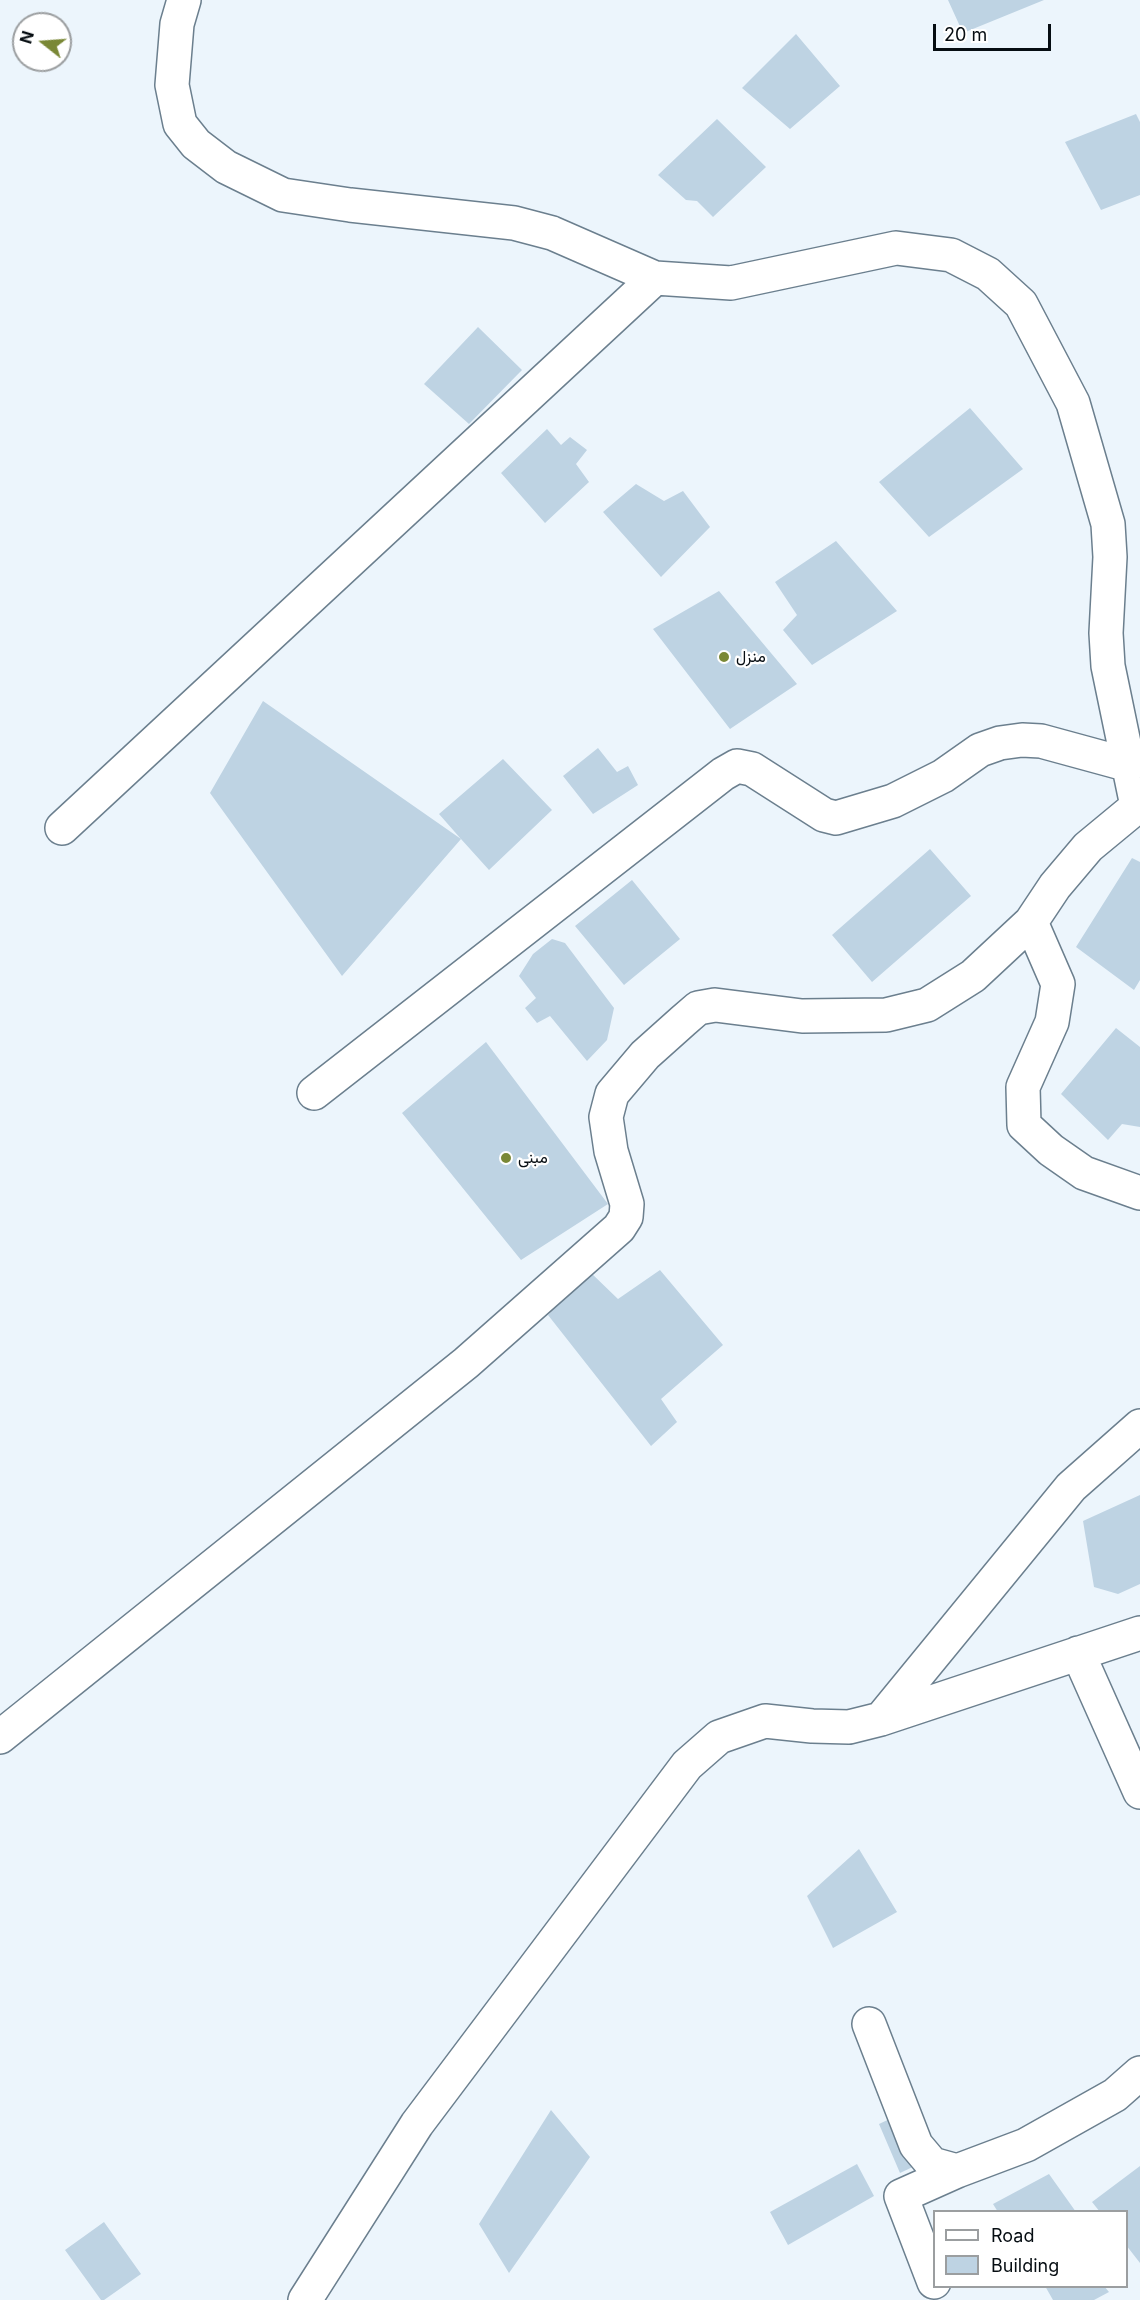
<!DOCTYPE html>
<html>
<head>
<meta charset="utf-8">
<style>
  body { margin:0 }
  #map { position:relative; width:1140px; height:2300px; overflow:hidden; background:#ecf5fc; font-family:Inter,sans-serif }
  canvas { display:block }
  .legend { position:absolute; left:933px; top:2210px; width:195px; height:78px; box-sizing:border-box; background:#fff; border:2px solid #9b9ea0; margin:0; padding:8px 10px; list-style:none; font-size:18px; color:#060d12 }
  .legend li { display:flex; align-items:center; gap:12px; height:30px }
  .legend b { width:30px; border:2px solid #9b9ea0 }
  .north { position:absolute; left:12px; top:12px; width:60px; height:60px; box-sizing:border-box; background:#fff; border:2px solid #9b9ea0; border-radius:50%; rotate:287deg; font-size:16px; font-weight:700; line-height:24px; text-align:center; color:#060d12 }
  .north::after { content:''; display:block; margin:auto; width:21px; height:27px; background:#7a8836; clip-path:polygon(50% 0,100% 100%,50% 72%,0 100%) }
  .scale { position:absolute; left:933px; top:24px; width:118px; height:27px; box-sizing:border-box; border:3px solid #060d12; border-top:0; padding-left:8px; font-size:18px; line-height:21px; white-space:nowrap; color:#060d12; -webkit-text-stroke:4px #fff; paint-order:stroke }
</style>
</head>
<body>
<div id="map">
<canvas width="1140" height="2300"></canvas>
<ul class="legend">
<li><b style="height:8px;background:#fff"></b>Road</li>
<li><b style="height:16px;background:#bed3e3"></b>Building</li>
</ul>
<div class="north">N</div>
<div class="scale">20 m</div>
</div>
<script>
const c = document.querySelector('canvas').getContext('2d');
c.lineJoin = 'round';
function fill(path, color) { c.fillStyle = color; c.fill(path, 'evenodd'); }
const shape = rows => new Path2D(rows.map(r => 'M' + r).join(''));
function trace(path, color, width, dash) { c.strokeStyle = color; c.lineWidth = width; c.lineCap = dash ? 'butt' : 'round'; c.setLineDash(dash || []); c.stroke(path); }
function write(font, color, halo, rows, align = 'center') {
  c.font = font + ' Inter,Vazirmatn,sans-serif'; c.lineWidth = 4.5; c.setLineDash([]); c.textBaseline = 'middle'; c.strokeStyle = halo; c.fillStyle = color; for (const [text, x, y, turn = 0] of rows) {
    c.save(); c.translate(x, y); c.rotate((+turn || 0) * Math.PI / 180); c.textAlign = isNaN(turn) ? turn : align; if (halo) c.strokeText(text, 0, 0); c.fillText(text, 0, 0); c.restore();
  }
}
const building = shape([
  [948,0,1044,0,963,33],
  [796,34,840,86,790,129,742,88],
  [1136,114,1140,122,1140,195,1101,210,1065,142],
  [717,119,766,167,713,217,697,201,686,200,658,175],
  [478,327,522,370,469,424,424,384],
  [970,408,1023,469,929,537,879,482],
  [547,429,561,445,570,437,587,450,576,464,589,482,545,523,501,473],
  [636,484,664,501,683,491,710,527,661,577,603,512],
  [836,541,897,611,812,665,783,630,797,615,775,582],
  [719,591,797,684,730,729,653,629],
  [263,701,461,839,439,814,503,759,552,810,489,870,461,839,342,976,210,793],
  [598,748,617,772,628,766,638,785,593,814,563,776],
  [930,849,971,896,872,982,832,935],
  [1132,858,1140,862,1140,980,1134,990,1076,947],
  [632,880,680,939,624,985,575,926],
  [552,939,565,943,614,1008,607,1040,587,1061,550,1016,537,1023,525,1008,536,998,519,976,533,954],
  [1116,1028,1140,1047,1140,1127,1122,1124,1108,1140,1061,1094],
  [486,1042,608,1204,521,1260,402,1113],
  [660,1270,723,1345,661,1399,677,1422,651,1446,548,1315,589,1271,618,1299],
  [1140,1495,1140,1584,1118,1594,1094,1587,1083,1521],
  [859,1849,897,1912,833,1948,807,1896],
  [551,2110,590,2157,509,2273,479,2224],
  [898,2115,919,2164,900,2173,879,2124],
  [857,2164,874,2196,788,2245,770,2212],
  [1140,2166,1140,2263,1126,2245,1126,2212,1100,2212,1092,2202],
  [1049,2174,1076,2212,998,2212,993,2204],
  [104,2222,141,2274,104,2300,101,2300,65,2250],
  [1045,2286,1104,2286,1109,2292,1094,2300,1053,2300]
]);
const minor = shape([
  [184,0,177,24,172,85,180,124,196,144,226,167,283,195,350,205,514,223,552,233,655,278,731,283,896,248,951,255,988,274,1021,304,1073,403,1108,524,1110,557,1106,633,1108,666,1137,806],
  [62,828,655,278],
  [1031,922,1058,984,1052,1022,1023,1087,1024,1125,1051,1150,1084,1173,1140,1193],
  [314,1093,723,774,737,766,752,769,824,815,836,818,893,801,943,776,980,750,1000,743,1022,740,1041,741,1129,765],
  [1078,1653,1140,1792],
  [881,1719,1071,1487,1140,1426],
  [0,1737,466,1363,619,1228,626,1217,627,1204,611,1151,606,1117,612,1094,645,1055,683,1021,698,1008,715,1005,802,1016,886,1015,927,1005,973,976,1031,922,1055,886,1088,847,1140,804],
  [869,2024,916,2145,932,2164,957,2171,1026,2145,1115,2095,1140,2073],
  [934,2282,901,2196,957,2171],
  [305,2300,417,2124,687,1765,719,1737,765,1721,812,1726,849,1727,881,1719,1140,1633]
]);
const markers = [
  [724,657,6,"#7a8836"],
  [506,1158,6,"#7a8836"]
];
const poiNames = [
  ["منزل",736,657],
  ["مبنى",518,1158]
];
fill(building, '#bed3e3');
trace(minor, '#6b7f8e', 36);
trace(minor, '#fff', 33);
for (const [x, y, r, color] of markers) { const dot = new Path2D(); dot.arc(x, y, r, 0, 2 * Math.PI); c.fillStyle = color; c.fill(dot); trace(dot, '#fff', 2); }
write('16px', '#060d12', '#fff', poiNames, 'left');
</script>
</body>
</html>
